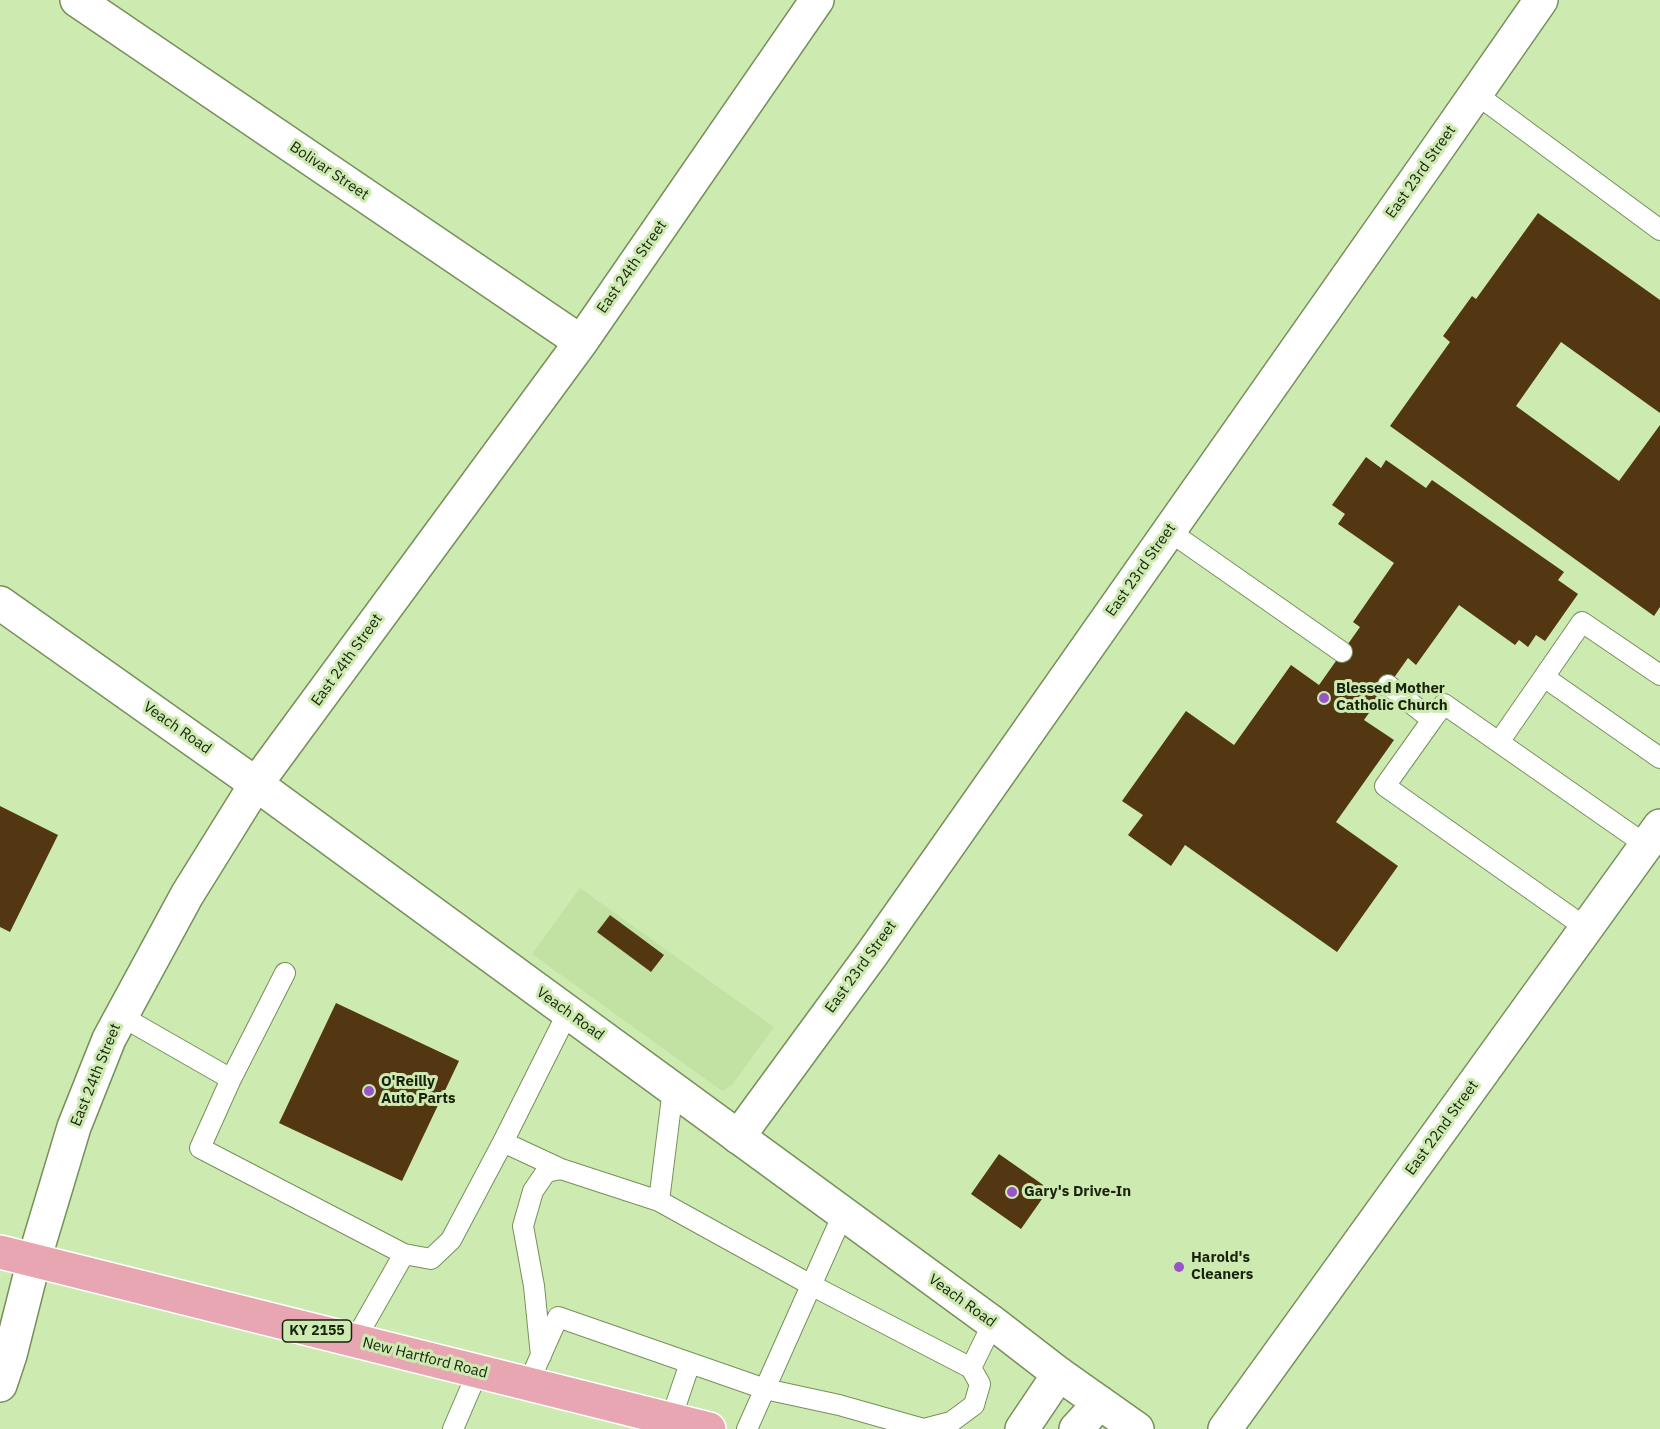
<!DOCTYPE html>
<html>
<head>
<meta charset="utf-8">
<style>
  body { margin:0 }
  canvas { display:block; background:#cdeab1 }
</style>
</head>
<body>
<canvas width="1660" height="1429"></canvas>
<script>
const c = document.querySelector('canvas').getContext('2d');
c.lineJoin = 'round';
function fill(path, color) { c.fillStyle = color; c.fill(path, 'evenodd'); }
const shape = rows => new Path2D(rows.map(r => 'M' + r).join(''));
function trace(path, color, width, dash) { c.strokeStyle = color; c.lineWidth = width; c.lineCap = dash ? 'butt' : 'round'; c.setLineDash(dash || []); c.stroke(path); }
function write(font, color, halo, rows, align = 'center') {
  c.font = font + ' "IBM Plex Sans",sans-serif'; c.lineWidth = 6; c.setLineDash([]); c.textBaseline = 'middle'; c.strokeStyle = halo; c.fillStyle = color; for (const [text, x, y, turn = 0] of rows) {
    c.save(); c.translate(x, y); c.rotate((+turn || 0) * Math.PI / 180); c.textAlign = isNaN(turn) ? turn : align; if (halo) c.strokeText(text, 0, 0); c.fillText(text, 0, 0); c.restore();
  }
}
const built = shape([
  [580,888,774,1027,732,1085,722,1091,532,954]
]);
const building = shape([
  [1538,213,1660,300,1660,413,1561,342,1516,406,1619,481,1660,425,1660,607,1654,616,1390,426,1450,342,1443,336,1472,296,1476,299],
  [1366,457,1381,468,1386,460,1426,488,1432,480,1564,572,1558,580,1578,594,1545,641,1536,635,1528,647,1519,640,1515,645,1459,605,1416,665,1408,658,1364,720,1394,740,1336,822,1398,866,1337,952,1185,845,1171,866,1128,835,1143,815,1122,801,1186,711,1234,745,1291,665,1319,685,1360,627,1353,622,1394,563,1338,524,1345,514,1332,505],
  [0,806,58,835,10,932,0,927],
  [610,915,664,955,651,972,597,932],
  [336,1003,459,1061,402,1181,279,1123],
  [999,1154,1049,1189,1021,1229,971,1194]
]);
const service = shape([
  [1476,94,1660,230],
  [1169,531,1342,652],
  [1544,677,1660,758],
  [1388,685,1432,720,1385,786,1586,928],
  [1432,720,1444,704,1646,845],
  [1499,742,1582,622,1660,675],
  [285,973,231,1079,200,1148,404,1254,431,1259,451,1240,503,1142],
  [121,1016,231,1079],
  [561,1169,503,1142,568,1012],
  [659,1201,673,1089],
  [355,1340,404,1254],
  [971,1368,993,1323],
  [528,1384,558,1317,765,1389,839,1405,924,1429,951,1422,974,1405,980,1384,971,1368,811,1285,659,1201,561,1169,546,1172,533,1191,523,1226,534,1286,541,1356],
  [671,1419,690,1363],
  [453,1429,478,1371],
  [747,1429,843,1214]
]);
const minor = shape([
  [77,0,581,342],
  [738,1137,872,954,1431,158,1541,0],
  [0,1385,10,1355,34,1260,74,1127,109,1039,187,895,256,784,581,342,817,0],
  [1225,1429,1660,826]
]);
const tertiary = shape([
  [0,603,256,784,993,1323,1059,1374,1137,1429]
]);
const secondary = shape([
  [1022,1429,1059,1374],
  [1076,1429,1100,1403]
]);
const primary = shape([
  [0,1252,709,1429]
]);
const markers = [
  [1324,698,6,"#9a54c8"],
  [369,1091,6,"#9a54c8"],
  [1012,1192,6,"#9a54c8"],
  [1179,1267,6,"#9a54c8"]
];
const shields = [
  [317,1331,69]
];
const shieldNames = [
  ["KY 2155",317,1331]
];
const streetNames = [
  ["Bolivar Street",329,171,34],
  ["East 23rd Street",1421,172,-55],
  ["East 24th Street",632,267,-55],
  ["East 23rd Street",1141,570,-55],
  ["East 24th Street",347,660,-54],
  ["Veach Road",177,728,35],
  ["East 23rd Street",861,967,-54],
  ["Veach Road",570,1014,36],
  ["East 24th Street",96,1075,-68],
  ["East 22nd Street",1442,1128,-54],
  ["Veach Road",962,1301,36],
  ["New Hartford Road",425,1358,14]
];
const poiNames = [
  ["Blessed Mother",1336,689],
  ["Catholic Church",1336,706],
  ["O'Reilly",381,1082],
  ["Auto Parts",381,1099],
  ["Gary's Drive-In",1024,1192],
  ["Harold's",1191,1258],
  ["Cleaners",1191,1275]
];
fill(built, '#c1e2a2');
fill(building, '#533712');
trace(service, '#76905b', 22);
trace(minor, '#76905b', 36);
trace(tertiary, '#76905b', 36);
trace(secondary, '#76905b', 36);
trace(primary, '#fff', 36);
trace(service, '#fff', 20);
trace(minor, '#fff', 33);
trace(tertiary, '#fff', 33);
trace(secondary, '#fff', 33);
trace(primary, '#e8a6b2', 33);
for (const [x, y, r, color] of markers) { const dot = new Path2D(); dot.arc(x, y, r, 0, 2 * Math.PI); c.fillStyle = color; c.fill(dot); trace(dot, '#cdeab1', 2); }
for (const [x, y, w] of shields) { const box = new Path2D(); box.roundRect(x - w / 2, y - 11, w, 22, 4.5); c.fillStyle = '#cdeab1'; c.fill(box); trace(box, '#18220d', 1.5); }
write('bold 14px', '#18220d', null, shieldNames);
write('15px', '#18220d', '#cdeab1', streetNames);
write('bold 15px', '#18220d', '#cdeab1', poiNames, 'left');
</script>
</body>
</html>
